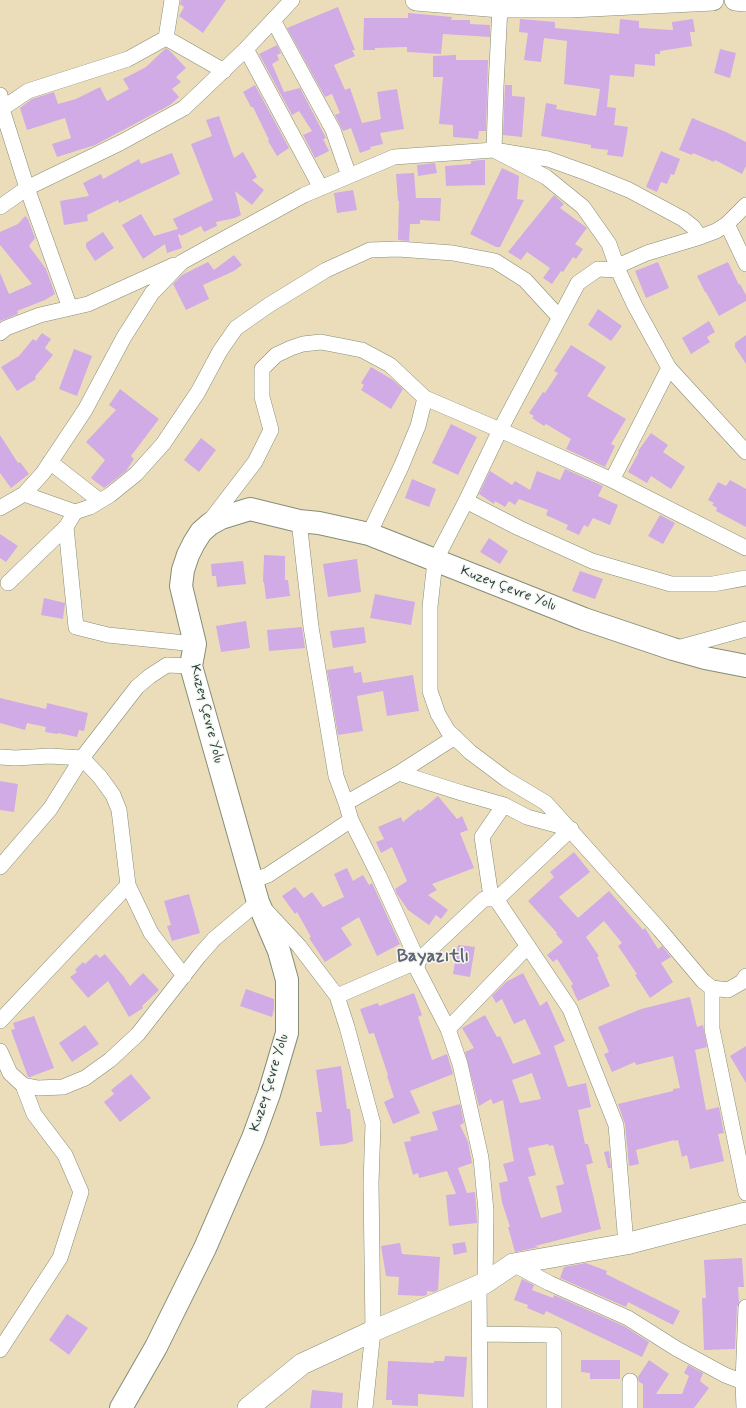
<!DOCTYPE html>
<html>
<head>
<meta charset="utf-8">
<style>
  body { margin:0 }
  canvas { display:block; background:#ebddba }
</style>
</head>
<body>
<canvas width="746" height="1408"></canvas>
<script>
const c = document.querySelector('canvas').getContext('2d');
c.lineJoin = 'round';
function fill(path, color) { c.fillStyle = color; c.fill(path, 'evenodd'); }
const shape = rows => new Path2D(rows.map(r => 'M' + r).join(''));
function trace(path, color, width, dash) { c.strokeStyle = color; c.lineWidth = width; c.lineCap = dash ? 'butt' : 'round'; c.setLineDash(dash || []); c.stroke(path); }
function write(font, color, halo, rows, align = 'center') {
  c.font = font + ' Mynerve,sans-serif'; c.lineWidth = 3; c.setLineDash([]); c.textBaseline = 'middle'; c.strokeStyle = halo; c.fillStyle = color; for (const [text, x, y, turn = 0] of rows) {
    c.save(); c.translate(x, y); c.rotate((+turn || 0) * Math.PI / 180); c.textAlign = isNaN(turn) ? turn : align; if (halo) c.strokeText(text, 0, 0); c.fillText(text, 0, 0); c.restore();
  }
}
const building = shape([
  [181,0,226,0,203,33,179,16,184,7,180,4],
  [338,7,355,50,352,50,355,56,334,65,345,90,350,88,362,123,381,119,377,92,397,89,404,129,380,133,383,144,370,147,371,149,360,153,351,128,343,131,335,115,340,113,332,94,325,97,287,28],
  [408,13,452,17,451,20,470,20,470,24,490,25,490,37,443,34,441,54,407,52,407,47,375,48,375,50,363,50,364,18,408,18],
  [520,19,555,22,555,28,619,34,620,19,639,21,639,28,673,30,672,22,693,19,695,32,690,32,692,46,660,51,660,54,655,54,655,66,635,64,634,77,610,75,607,107,616,108,614,125,628,127,623,157,607,155,608,150,591,148,591,145,541,136,546,103,557,105,556,109,596,116,600,89,564,84,567,41,544,38,541,62,524,60,528,33,519,32],
  [277,45,281,53,277,55,279,60,272,64,284,92,300,88,326,138,323,139,329,151,315,158,303,135,312,131,299,111,292,115,259,54],
  [166,48,170,51,186,68,176,77,181,82,172,89,179,97,170,105,95,145,57,157,52,144,71,138,65,118,27,130,20,108,32,99,54,92,58,104,76,99,100,87,107,101,129,89,123,79,146,67],
  [720,49,736,53,730,78,714,73],
  [456,55,456,60,488,60,486,131,479,131,478,139,453,137,453,125,439,124,443,77,433,77,433,56],
  [255,85,289,148,277,156,268,141,269,140,253,107,251,107,243,92],
  [505,85,512,85,512,96,525,97,522,137,503,135],
  [219,116,234,158,243,152,257,177,252,180,264,190,252,205,235,191,241,215,235,218,216,222,217,226,204,232,201,226,181,236,180,234,178,235,182,248,167,253,165,244,143,259,122,225,141,214,154,236,178,229,173,219,213,200,191,144,212,136,206,120],
  [692,118,726,132,746,142,746,166,742,174,715,160,714,162,693,153,692,155,679,150],
  [661,151,680,159,674,175,671,174,667,184,661,182,657,192,646,187],
  [172,153,180,174,119,203,118,200,87,215,88,221,64,225,60,201,89,196,83,183,101,174,103,179,139,159,141,164],
  [482,160,485,160,485,185,446,186,445,166,471,164,471,161],
  [435,163,437,173,418,176,417,165],
  [502,168,519,176,517,199,524,200,500,247,496,247,470,234],
  [414,173,416,198,441,198,440,221,420,220,420,224,410,224,409,241,398,240,399,201,398,201,396,174],
  [353,190,357,210,337,213,334,193],
  [554,195,564,204,560,208,587,228,575,244,583,249,576,259,573,257,563,272,561,271,552,284,543,278,550,268,527,252,521,260,508,252],
  [25,216,28,219,35,238,29,246,46,269,55,294,45,300,17,311,18,314,0,321,0,273,9,294,32,284,0,245,0,232,18,224],
  [103,232,114,248,95,261,86,247,86,243],
  [234,255,242,265,234,271,203,285,209,299,186,310,173,284,182,275,208,262,214,270],
  [658,262,669,288,646,298,635,271],
  [728,262,739,285,740,284,746,295,746,301,719,316,706,292,705,292,697,276],
  [598,309,622,326,611,341,588,325],
  [709,321,715,332,707,337,710,342,691,354,682,338],
  [42,333,51,339,45,348,53,355,35,377,36,379,17,391,1,367,19,356,33,339,36,341],
  [746,335,746,364,735,347,735,343],
  [571,345,606,367,587,396,626,419,611,444,615,446,605,467,566,449,571,439,546,424,544,426,532,418,534,416,529,413,543,392,545,393,558,373,554,371],
  [74,349,92,356,77,396,59,389],
  [371,367,393,380,403,389,391,409,361,390,364,385,361,383],
  [120,389,159,419,131,456,134,459,126,471,104,488,91,478,105,460,86,442,116,410,109,405],
  [451,424,477,437,458,475,432,463],
  [651,433,668,445,663,452,685,467,671,489,651,476,647,483,628,472,639,452,638,451],
  [0,435,18,463,20,462,29,474,11,488,0,473],
  [201,438,216,450,199,472,184,460],
  [565,469,603,486,598,496,618,505,610,525,593,518,588,527,584,525,579,535,566,529,568,525,546,515,548,510,519,499,515,505,509,501,505,507,495,501,494,504,479,494,490,471,512,485,515,481,530,490,537,471,560,480],
  [412,479,436,489,429,507,405,498],
  [730,480,746,489,746,527,716,511,717,508,712,505,714,503,708,500,718,482,726,486],
  [660,515,675,523,663,544,648,536],
  [0,534,18,546,6,562,0,558],
  [489,538,508,551,500,564,480,552],
  [264,555,285,556,285,580,288,580,290,596,266,599,264,582,263,582],
  [357,559,361,592,328,597,323,564],
  [243,561,246,584,217,587,216,576,212,576,211,564],
  [580,571,603,579,595,599,572,591],
  [375,594,415,602,411,625,370,618],
  [44,598,65,603,63,619,41,615],
  [246,621,250,648,221,652,216,626],
  [302,627,305,648,269,651,267,630],
  [364,627,366,643,333,648,330,631],
  [353,666,354,673,361,672,363,683,413,675,419,711,387,716,383,691,357,696,363,731,338,735,327,670],
  [0,698,46,709,47,703,88,713,84,731,79,730,77,737,58,733,57,734,45,732,46,727,27,723,25,730,0,723],
  [0,781,18,784,14,812,0,810],
  [438,796,457,819,462,816,468,830,460,833,474,868,432,884,437,890,428,895,448,910,441,919,436,915,429,925,408,910,397,894,395,889,407,881,392,847,381,853,376,842,384,839,378,827,401,817,403,822,419,809,420,811],
  [574,852,590,872,559,897,578,918,609,891,643,930,645,928,658,949,662,946,671,957,661,963,673,982,650,998,635,975,637,974,618,946,622,943,604,921,586,937,599,956,597,957,610,986,578,1001,571,986,573,984,557,959,553,962,547,955,563,942,556,934,557,933,528,901,554,877,550,872],
  [347,868,353,881,363,875,369,885,372,883,400,944,377,956,359,917,341,928,352,945,325,962,309,938,311,937,297,912,295,914,282,896,295,887,304,898,312,892,323,907,344,897,334,874],
  [189,894,200,933,172,941,167,926,171,925,164,901],
  [458,945,475,947,470,977,453,974],
  [96,954,100,958,105,954,124,977,130,986,143,973,159,990,142,1006,143,1008,129,1017,108,981,88,998,70,977,77,972,75,970,83,962,85,964],
  [523,973,540,1006,547,1001,565,1041,554,1046,568,1087,586,1083,591,1107,578,1110,585,1144,588,1144,593,1163,586,1165,601,1229,535,1246,539,1247,515,1252,508,1227,510,1227,502,1202,499,1183,508,1181,503,1164,514,1161,503,1100,493,1104,491,1099,479,1106,465,1052,474,1048,462,1028,485,1015,497,1037,500,1036,513,1064,541,1054,525,1019,514,1024,502,999,496,1003,492,996,506,982],
  [532,1073,541,1099,520,1103,512,1080],
  [548,1144,549,1146,553,1145,564,1184,556,1186,562,1212,541,1218,528,1177,536,1175,528,1148],
  [246,989,274,999,274,1009,272,1017,240,1006],
  [414,993,422,1015,418,1017,432,1060,447,1054,453,1074,410,1091,420,1113,393,1124,384,1102,394,1097,387,1076,388,1075,374,1033,369,1034,360,1009,378,1003,379,1006],
  [690,997,697,1027,703,1025,707,1047,695,1050,706,1110,719,1107,724,1133,718,1134,724,1161,690,1169,687,1155,682,1157,678,1140,674,1141,674,1140,636,1150,639,1164,629,1166,625,1124,618,1104,673,1091,673,1089,680,1088,673,1056,636,1065,635,1062,612,1072,604,1054,609,1052,598,1027,641,1009],
  [34,1016,54,1068,30,1077,28,1077,11,1030,15,1029,13,1023],
  [85,1025,99,1044,72,1062,59,1043],
  [746,1046,746,1083,730,1056],
  [341,1066,347,1109,350,1109,353,1141,345,1144,320,1146,316,1112,322,1112,316,1070],
  [131,1074,151,1098,120,1122,104,1102,114,1094,111,1090],
  [460,1104,464,1123,460,1125,468,1142,472,1163,458,1168,467,1193,475,1192,477,1223,449,1226,446,1195,456,1194,447,1171,419,1178,418,1173,413,1175,404,1142,411,1141,410,1137,438,1130,432,1112],
  [609,1151,611,1168,608,1168,604,1152],
  [465,1242,467,1252,454,1255,452,1244],
  [400,1243,402,1254,440,1257,438,1290,434,1292,427,1291,427,1295,423,1296,398,1295,399,1277,386,1276,381,1246],
  [742,1258,744,1287,738,1287,739,1302,737,1307,735,1349,704,1350,702,1298,706,1298,704,1260],
  [586,1263,607,1271,606,1274,680,1311,673,1325,628,1302,626,1307,560,1278,564,1267],
  [522,1279,534,1285,532,1290,553,1298,554,1295,624,1326,649,1342,642,1357,546,1311,544,1315,527,1308,528,1305,514,1300],
  [67,1314,88,1328,69,1355,49,1340],
  [445,1356,467,1357,464,1397,418,1394,418,1406,392,1405,392,1400,386,1400,388,1361,434,1363,434,1361,444,1361],
  [581,1360,620,1360,620,1379,590,1379,590,1373,581,1372],
  [649,1360,669,1374,656,1394,682,1394,689,1376,684,1373,688,1365,703,1373,700,1381,709,1388,694,1408,643,1408,643,1384,639,1382,638,1377],
  [312,1390,343,1393,342,1408,310,1408]
]);
const street = shape([
  [500,7,496,87,494,150,548,159,587,173,629,190,683,219,693,227,700,237],
  [273,20,333,130,349,176],
  [166,38,224,71],
  [246,49,321,188],
  [0,95,2,109,27,188,70,308],
  [0,110,28,91,128,59,166,38,172,0],
  [746,205,727,224,746,264],
  [0,207,27,188,120,143,184,108,246,49,292,0],
  [727,224,716,231,700,237,647,253,620,265,618,270,598,269,578,283,500,430,466,501,435,561,430,607,430,691,438,714,448,731,470,752,506,779,546,803,660,930,703,981,712,988,728,990,742,982,746,976],
  [0,333,6,328,40,315,88,304,174,265],
  [50,462,100,501],
  [612,480,669,368],
  [24,494,75,512,90,507,110,495,136,474,163,444,198,392,220,351,236,328,269,305,326,270,370,250,398,249,453,253,495,261,525,280,559,317],
  [466,501,519,528,592,561,671,584,713,584,746,578],
  [0,508,24,494,43,473,85,410,124,337,152,293,182,262,304,195,394,157,494,150,546,177,583,207,609,244,618,270,635,306,669,368,746,452],
  [75,512,66,527,76,627,108,635,195,644],
  [299,521,311,627,336,776,346,803,351,820,379,876,418,961,417,969,448,1029,460,1064,481,1158,486,1211,485,1283],
  [209,522,255,462,271,430,262,397,262,369,276,355,291,348,303,344,321,342,362,350,390,365,425,398,500,430,612,480,746,548],
  [369,534,401,467,418,426,425,398],
  [8,583,66,527],
  [674,649,746,629],
  [0,757,15,758,50,756,82,758,100,777,113,795,119,810,128,885,151,933,184,976],
  [399,773,455,737],
  [504,805,482,837,490,890,570,1009,616,1125,626,1244],
  [0,867,50,809,82,758,137,687,150,676,167,665,191,666],
  [252,881,268,875,351,820],
  [712,988,712,1029,746,1193],
  [337,996,418,961,484,899,497,899,571,829,527,817,504,805,462,793,399,773,346,803],
  [0,1021,128,885],
  [448,1029,528,946],
  [0,1051,10,1073,23,1085,38,1088,63,1087,85,1078,110,1060,138,1034,199,956,214,939,258,902,299,946,337,996,347,1027,373,1124,371,1184,373,1331,365,1408],
  [513,1264,549,1283,628,1318,677,1349,725,1375,746,1383],
  [479,1285,480,1408],
  [479,1334,554,1335,554,1408],
  [0,1350,60,1258,81,1192,65,1155,34,1114,23,1085],
  [630,1381,630,1408],
  [744,1408,743,1382,746,1307]
]);
const secondary = shape([
  [416,0,500,7,570,7,713,0],
  [735,0,746,1],
  [248,1408,302,1364,373,1331,485,1283,513,1264,626,1244,746,1213]
]);
const primary = shape([
  [121,1408,156,1347,205,1248,253,1138,269,1094,287,1033,287,980,279,951,258,902,191,666,195,644,181,586,183,570,188,555,194,543,201,532,210,524,221,518,250,509,299,521,319,523,369,534,584,619,673,649,705,658,746,666]
]);
const streetNames = [
  ["Kuzey Çevre Yolu",508,589,21],
  ["Kuzey Çevre Yolu",206,714,76],
  ["Kuzey Çevre Yolu",270,1083,-73]
];
const districtNames = [
  ["Bayazıtlı",433,957]
];
fill(building, '#d1abe5');
trace(street, '#858d77', 16);
trace(secondary, '#858d77', 22);
trace(primary, '#858d77', 24);
trace(street, '#fff', 15);
trace(secondary, '#fff', 21);
trace(primary, '#fff', 22);
write('14px', '#1f3d34', '#f6f6f2', streetNames);
write('bold 18px', '#5d6472', '#f6f6f2', districtNames);
</script>
</body>
</html>
